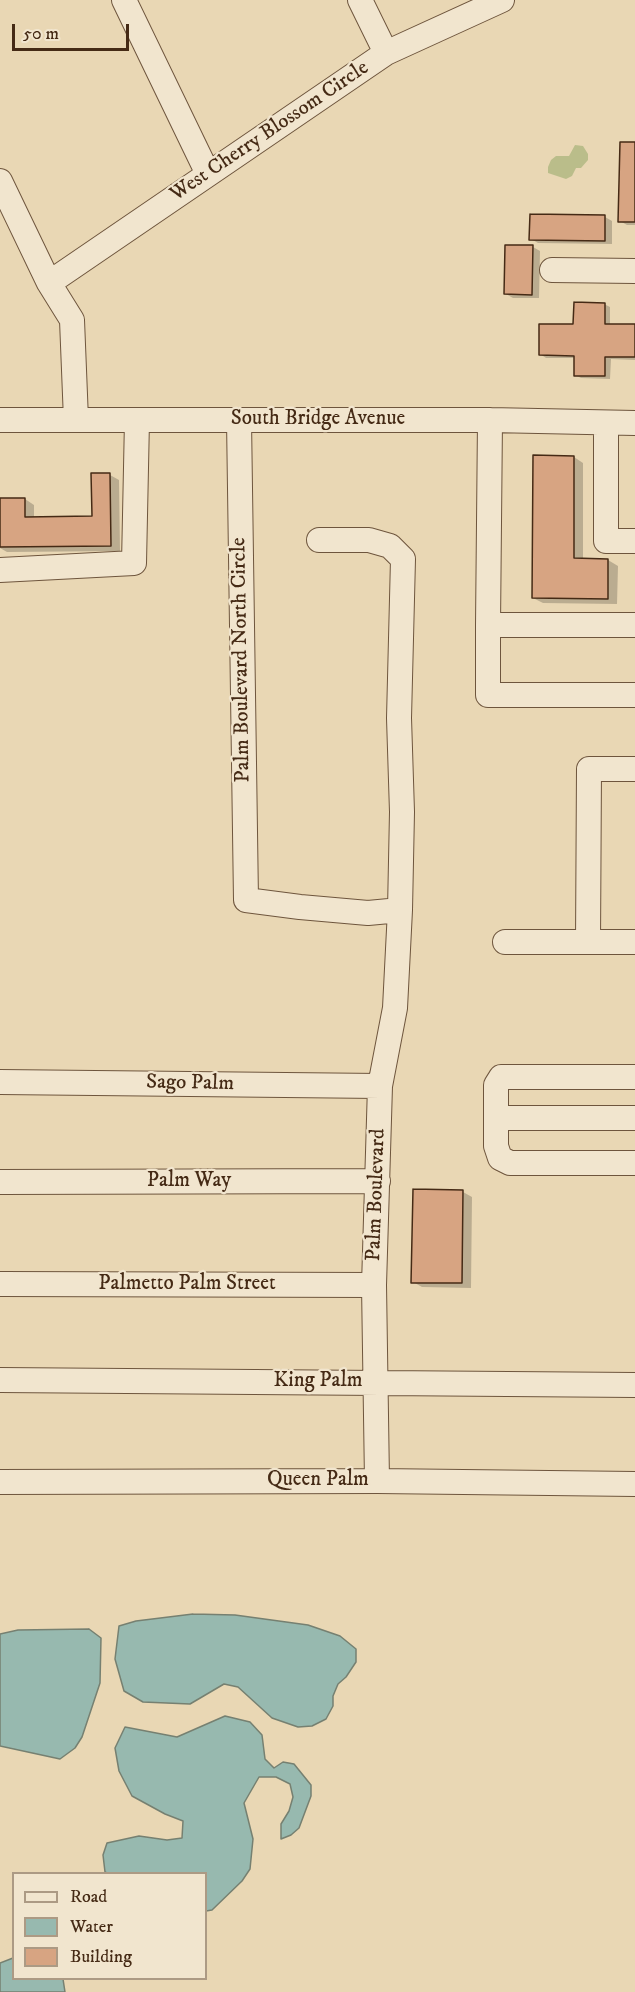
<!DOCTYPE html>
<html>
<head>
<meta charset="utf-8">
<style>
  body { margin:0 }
  #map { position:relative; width:635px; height:1992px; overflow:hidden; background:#e9d7b4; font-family:"IM FELL DW Pica",serif }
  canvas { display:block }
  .legend { position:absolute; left:12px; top:1872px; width:195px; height:108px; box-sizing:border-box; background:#f1e5ce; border:2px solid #ac9a84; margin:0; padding:8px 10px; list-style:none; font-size:18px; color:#452a15 }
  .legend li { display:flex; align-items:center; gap:12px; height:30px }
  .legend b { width:30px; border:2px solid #ac9a84 }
  .scale { position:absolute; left:12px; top:24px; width:117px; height:27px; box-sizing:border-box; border:3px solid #452a15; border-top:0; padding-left:8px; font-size:18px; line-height:21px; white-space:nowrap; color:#452a15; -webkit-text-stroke:4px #f1e5ce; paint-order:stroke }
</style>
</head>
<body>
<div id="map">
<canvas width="635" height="1992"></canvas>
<ul class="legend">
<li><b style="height:8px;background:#f1e5ce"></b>Road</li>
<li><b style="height:16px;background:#97b9af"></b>Water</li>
<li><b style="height:16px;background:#d7a482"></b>Building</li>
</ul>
<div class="scale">50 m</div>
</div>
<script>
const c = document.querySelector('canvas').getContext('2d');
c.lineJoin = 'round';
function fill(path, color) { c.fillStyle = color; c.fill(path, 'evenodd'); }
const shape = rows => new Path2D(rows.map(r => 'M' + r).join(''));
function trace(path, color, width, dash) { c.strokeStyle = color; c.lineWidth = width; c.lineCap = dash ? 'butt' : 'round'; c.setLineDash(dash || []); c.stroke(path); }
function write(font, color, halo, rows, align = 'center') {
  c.font = font + ' "IM FELL DW Pica",serif'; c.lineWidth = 4.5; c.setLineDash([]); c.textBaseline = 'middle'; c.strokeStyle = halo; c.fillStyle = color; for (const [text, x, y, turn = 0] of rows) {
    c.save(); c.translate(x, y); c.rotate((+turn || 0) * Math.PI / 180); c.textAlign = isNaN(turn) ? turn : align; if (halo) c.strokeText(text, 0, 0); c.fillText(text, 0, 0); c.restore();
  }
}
const green = shape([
  [575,145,583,146,588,154,588,160,581,168,576,168,572,176,566,179,548,173,548,167,551,160,556,156,569,156]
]);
const water = shape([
  [193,1614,235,1615,308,1625,340,1636,356,1649,356,1662,346,1677,338,1684,333,1696,333,1706,326,1719,312,1726,298,1727,272,1718,238,1687,224,1684,190,1704,143,1702,124,1691,115,1659,119,1626,136,1621,193,1614],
  [89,1629,101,1638,100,1683,82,1737,75,1748,60,1759,0,1746,0,1634,18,1630,89,1629],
  [225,1716,250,1722,262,1735,265,1759,274,1768,283,1762,294,1764,311,1785,311,1796,299,1828,291,1835,281,1839,281,1824,289,1811,293,1797,290,1784,276,1777,259,1777,244,1803,253,1839,250,1869,242,1881,212,1910,206,1911,206,1874,107,1873,105,1872,103,1855,107,1843,139,1836,167,1840,182,1838,183,1821,165,1814,132,1796,119,1771,115,1748,125,1727,177,1737,225,1716],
  [13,1958,14,1978,63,1979,65,1992,0,1992,0,1963,13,1958]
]);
const shadow = shape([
  [635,144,635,225,627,225,620,221],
  [605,217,612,221,612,244,538,243,531,239],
  [533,247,540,251,539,298,513,298,506,294],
  [604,304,610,307,610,325,635,326,635,360,611,359,610,379,581,378,575,375,576,358,546,358,540,354],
  [574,457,583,463,583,560,608,560,618,566,617,604,543,603,533,598],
  [110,475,119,480,120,551,7,552,0,548,0,500,25,499,34,505,34,519,93,518],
  [463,1192,472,1197,471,1288,422,1287,413,1282]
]);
const building = shape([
  [620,142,635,142,635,222,618,222,620,142],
  [530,214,605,215,605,241,529,240,530,214],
  [505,245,533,245,532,295,504,294,505,245],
  [574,302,605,303,605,324,635,324,635,357,605,357,605,376,574,376,574,356,539,355,539,324,573,324,574,302],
  [533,455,574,456,574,558,608,559,608,599,532,598,533,455],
  [91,473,110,473,111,546,0,547,0,498,25,498,25,517,92,516,91,473],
  [413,1189,463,1190,462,1283,411,1283,413,1189]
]);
const minor = shape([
  [124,0,208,174],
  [360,0,386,53],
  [0,181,49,283,72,320,76,420],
  [552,270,635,271],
  [49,283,386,53,502,0],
  [0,420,490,420,635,423],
  [239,420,246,900,300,907,368,913,400,910],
  [490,420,488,625,635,625],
  [606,424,606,541,635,541],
  [319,540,369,540,390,546,403,559,399,718,402,812,400,910,395,1008,380,1086,374,1285,377,1481],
  [0,570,134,563,137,420],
  [488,625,488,695,635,695],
  [505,942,635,942],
  [588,942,589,769,635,769],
  [635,1077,501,1077,496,1085,496,1146,500,1158,510,1163,635,1163],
  [0,1082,380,1086],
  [496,1118,635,1118],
  [0,1182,378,1181],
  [0,1284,374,1285],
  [0,1380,635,1385],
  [0,1482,377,1481,635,1484]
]);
const streetNames = [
  ["West Cherry Blossom Circle",270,132,-34],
  ["South Bridge Avenue",318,420],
  ["Palm Boulevard North Circle",242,660,-91],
  ["Sago Palm",190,1084,1],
  ["Palm Way",189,1182],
  ["Palm Boulevard",377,1195,-88],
  ["Palmetto Palm Street",187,1285],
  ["King Palm",318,1382],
  ["Queen Palm",318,1481]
];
fill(green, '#babd8a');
fill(water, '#97b9af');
trace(water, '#768071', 1.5);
fill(shadow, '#0003');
fill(building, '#d7a482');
trace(building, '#452a15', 1.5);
trace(minor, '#6e553d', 26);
trace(minor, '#f1e5ce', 24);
write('21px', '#452a15', '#f1e5ce', streetNames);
</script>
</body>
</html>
